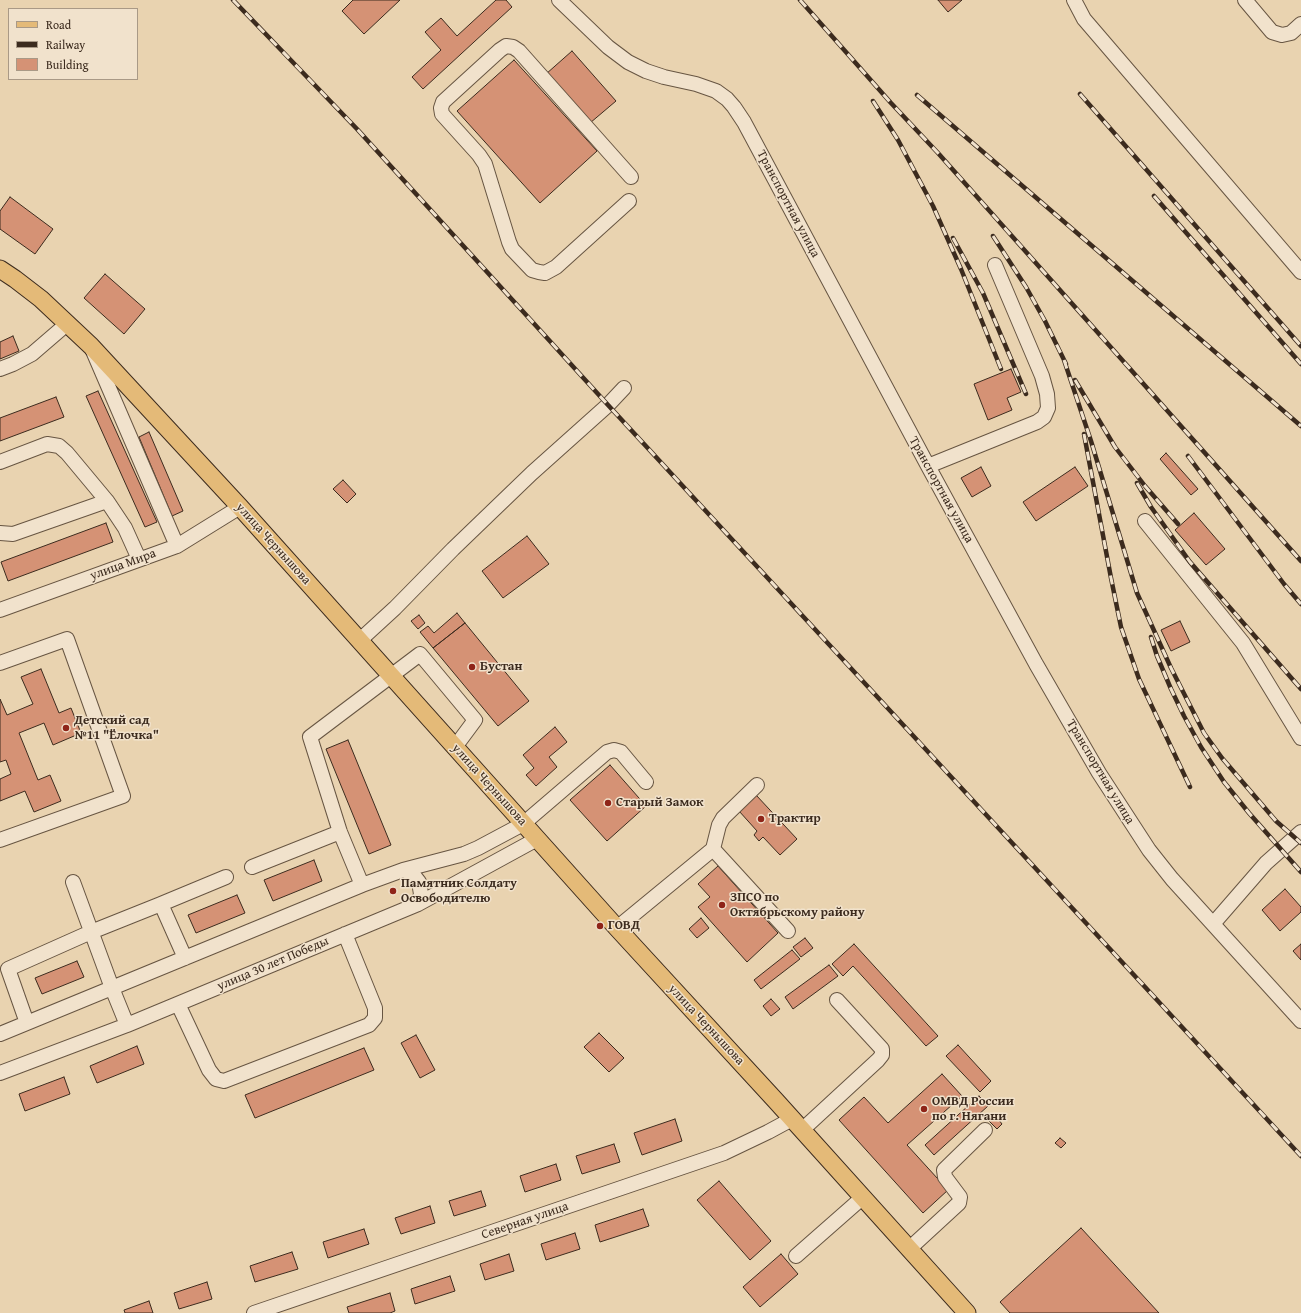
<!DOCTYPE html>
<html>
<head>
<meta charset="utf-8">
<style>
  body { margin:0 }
  #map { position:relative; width:1301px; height:1313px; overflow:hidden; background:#e9d3b0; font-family:"Gentium Book Plus",serif }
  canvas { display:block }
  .legend { position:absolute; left:8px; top:8px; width:130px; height:72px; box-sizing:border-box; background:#f1e2cc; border:1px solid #a99986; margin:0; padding:5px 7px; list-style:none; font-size:12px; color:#3c2b1e }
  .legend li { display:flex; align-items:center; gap:8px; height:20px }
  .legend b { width:20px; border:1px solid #a99986 }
</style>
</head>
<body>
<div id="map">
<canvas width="1301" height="1313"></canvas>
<ul class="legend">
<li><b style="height:5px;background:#e4ba78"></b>Road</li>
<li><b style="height:5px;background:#3c2b1e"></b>Railway</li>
<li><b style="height:11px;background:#d59275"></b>Building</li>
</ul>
</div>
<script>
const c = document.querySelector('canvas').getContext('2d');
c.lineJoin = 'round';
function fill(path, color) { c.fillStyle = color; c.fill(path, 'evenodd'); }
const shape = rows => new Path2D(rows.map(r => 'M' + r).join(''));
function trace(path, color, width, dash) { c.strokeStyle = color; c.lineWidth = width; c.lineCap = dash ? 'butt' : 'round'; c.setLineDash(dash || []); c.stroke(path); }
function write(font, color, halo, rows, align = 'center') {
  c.font = font + ' "Gentium Book Plus",serif'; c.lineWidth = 3; c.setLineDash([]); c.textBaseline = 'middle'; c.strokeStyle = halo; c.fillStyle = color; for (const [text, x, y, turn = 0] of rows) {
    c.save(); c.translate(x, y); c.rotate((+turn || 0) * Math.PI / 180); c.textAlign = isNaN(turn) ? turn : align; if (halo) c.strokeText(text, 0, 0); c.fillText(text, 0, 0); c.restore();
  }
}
const building = shape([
  [353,0,400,0,364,34,342,11,353,0],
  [496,0,506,0,512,7,423,89,412,77,441,50,425,32,441,18,457,36,496,0],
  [938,0,962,0,948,12,938,0],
  [572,51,616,101,590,123,546,74,572,51],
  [514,60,597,151,540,203,457,111,514,60],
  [10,197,53,229,35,254,0,229,0,211,10,197],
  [105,274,145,309,124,334,84,298,105,274],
  [13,336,19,351,0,359,0,342,13,336],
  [1011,369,1021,392,1007,398,1012,410,988,420,974,384,1011,369],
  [98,391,157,522,145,527,86,396,98,391],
  [56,397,64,417,0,441,0,418,56,397],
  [149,432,183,511,172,516,139,437,149,432],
  [1166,453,1198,489,1191,495,1160,459,1166,453],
  [981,467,991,486,972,497,961,478,981,467],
  [1075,467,1088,486,1036,521,1023,502,1075,467],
  [343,480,356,494,347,503,333,489,343,480],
  [1194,513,1225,549,1206,565,1175,530,1194,513],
  [106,523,113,542,8,581,1,562,106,523],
  [527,536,549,564,503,598,482,571,527,536],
  [457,613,465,623,433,648,420,632,428,626,434,633,457,613],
  [419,615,425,623,418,629,411,621,419,615],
  [1180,621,1190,642,1171,651,1161,630,1180,621],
  [465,623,529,701,498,726,433,648,465,623],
  [41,669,59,713,71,708,81,733,53,745,44,723,19,733,38,780,50,775,61,801,34,812,25,791,0,801,0,779,11,774,6,760,0,762,0,699,7,715,33,704,21,677,41,669],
  [555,727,567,742,549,757,557,767,536,786,526,775,534,768,523,755,555,727],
  [348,740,391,845,369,854,326,749,348,740],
  [610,765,646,806,607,841,570,800,610,765],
  [756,795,797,839,780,855,763,837,759,841,754,835,757,831,739,811,756,795],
  [314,860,322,881,273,901,264,880,314,860],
  [718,866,778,933,747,962,698,907,710,897,698,884,718,866],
  [1285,889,1301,907,1301,912,1280,931,1262,910,1285,889],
  [237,895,245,913,196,933,188,915,237,895],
  [701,918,709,928,697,938,689,929,701,918],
  [805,938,813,948,801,957,793,947,805,938],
  [854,944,938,1036,926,1046,853,966,843,976,832,964,854,944],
  [1301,944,1301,960,1293,951,1301,944],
  [792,950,800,959,761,989,754,980,792,950],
  [77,961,84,977,42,994,35,978,77,961],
  [829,965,838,976,793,1009,785,997,829,965],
  [771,999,780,1009,771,1016,763,1006,771,999],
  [599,1033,624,1058,609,1072,584,1047,599,1033],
  [416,1035,435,1070,420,1078,401,1043,416,1035],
  [958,1045,991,1081,980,1092,946,1056,958,1045],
  [137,1046,144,1064,97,1083,90,1066,137,1046],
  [364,1048,374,1070,255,1118,245,1095,364,1048],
  [942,1074,962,1096,907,1145,948,1190,923,1213,839,1120,864,1097,888,1123,942,1074],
  [64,1077,70,1094,25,1111,19,1094,64,1077],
  [979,1096,988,1106,934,1155,925,1145,979,1096],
  [995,1115,1002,1124,997,1129,989,1121,995,1115],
  [675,1119,682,1141,642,1155,634,1133,675,1119],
  [1060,1138,1066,1143,1061,1148,1055,1143,1060,1138],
  [614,1144,620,1162,582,1174,576,1156,614,1144],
  [556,1164,561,1180,525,1192,520,1176,556,1164],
  [719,1181,771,1241,750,1260,697,1200,719,1181],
  [481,1191,486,1206,454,1216,449,1201,481,1191],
  [430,1206,435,1223,401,1234,395,1218,430,1206],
  [643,1209,649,1226,600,1242,595,1225,643,1209],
  [1081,1228,1159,1313,1010,1313,1000,1302,1081,1228],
  [364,1229,369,1244,328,1258,323,1242,364,1229],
  [575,1233,580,1249,546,1260,541,1244,575,1233],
  [292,1252,298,1269,255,1282,250,1266,292,1252],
  [509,1254,514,1271,485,1280,480,1264,509,1254],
  [781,1254,798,1274,760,1307,743,1287,781,1254],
  [450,1276,455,1291,415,1304,411,1289,450,1276],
  [207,1282,212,1299,179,1309,174,1293,207,1282],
  [390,1293,395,1311,390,1313,349,1313,347,1307,390,1293],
  [149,1301,153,1313,125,1313,124,1310,149,1301]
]);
const minor = shape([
  [559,0,608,47,628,62,646,71,664,77,696,84,716,91,727,99,734,107,744,122,928,466,1036,664,1099,773,1149,850,1172,879,1301,1021],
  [1074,0,1084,19,1301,272],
  [1245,0,1272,32,1282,35,1291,33,1301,24],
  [629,201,556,267,545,273,539,272,532,270,512,249,509,242,485,164,479,155,442,114,441,108,443,102,500,50,506,46,513,47,519,51,631,177],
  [93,351,177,546],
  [0,369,13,364,32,354,68,323],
  [0,462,47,444,59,446,67,453,107,501,125,528,139,559],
  [928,466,1037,422,1044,417,1048,408,1047,394,1042,376,995,265],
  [1145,521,1243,643,1301,738],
  [0,533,13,534,107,501],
  [0,610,177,546,240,507],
  [359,641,395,608,453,549,532,473,608,405,624,388],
  [0,663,67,639,123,796,0,840],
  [713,849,719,825,723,818,757,785],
  [252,867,340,832],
  [403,870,412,873,419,882,421,894,418,904],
  [73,882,112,988,127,1025],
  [362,885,340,832,310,737,420,654,475,720,455,747],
  [1213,924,1266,863,1301,832],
  [617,928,713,849,788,931],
  [185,958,161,904,226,877],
  [178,1004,209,1070,216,1079,224,1081,369,1025,375,1018,375,1008,345,934],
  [27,1023,8,969,91,932,161,904],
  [0,1034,362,885,403,870,464,854,478,848,523,824,607,752,614,750,621,752,646,782],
  [0,1073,127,1025,418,904,537,839],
  [802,1130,878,1060,882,1055,882,1049,837,1000],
  [909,1249,959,1203,960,1197,945,1177,944,1170,985,1130],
  [796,1256,862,1198],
  [254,1313,724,1153,768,1132,792,1119]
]);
const major = shape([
  [0,269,15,279,41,299,91,346,240,507,617,928,776,1101,967,1313]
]);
const rail = shape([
  [233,0,357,129,608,405,1301,1156],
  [800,0,891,103,938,153,1301,561],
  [1080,94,1301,346],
  [917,95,1301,426],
  [873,101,898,140,933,206,961,269,1001,369],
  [1154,196,1301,364],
  [993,236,1026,287,1045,321,1066,364],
  [953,238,983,293,1026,394],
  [1064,360,1091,441,1137,593,1171,668,1204,733,1222,758,1276,821,1301,843],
  [1075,380,1115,447,1145,486,1178,524],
  [1084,434,1111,578,1121,627,1139,679,1190,787],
  [1188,456,1284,584,1301,604],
  [1137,483,1151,507,1190,562,1301,689],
  [1151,637,1157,656,1171,689,1184,716,1201,747,1224,782,1249,813,1301,872]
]);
const markers = [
  [472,667,4,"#8f2418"],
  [66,728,4,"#8f2418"],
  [608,803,4,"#8f2418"],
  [761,819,4,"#8f2418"],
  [393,891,4,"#8f2418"],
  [722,905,4,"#8f2418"],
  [600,926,4,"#8f2418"],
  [924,1109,4,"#8f2418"]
];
const streetNames = [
  ["Транспортная улица",788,204,62],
  ["Транспортная улица",941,490,61],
  ["улица Чернышова",273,544,48],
  ["улица Мира",123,565,-20],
  ["Транспортная улица",1100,772,59],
  ["улица Чернышова",489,785,48],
  ["улица 30 лет Победы",273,964,-23],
  ["улица Чернышова",706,1025,47],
  ["Северная улица",525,1221,-19]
];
const poiNames = [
  ["Бустан",480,667],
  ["Детский сад",74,721],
  ["№11 \"Ёлочка\"",74,736],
  ["Старый Замок",616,803],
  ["Трактир",769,819],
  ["Памятник Солдату",401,884],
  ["Освободителю",401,899],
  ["ЗПСО по",730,898],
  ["Октябрьскому району",730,913],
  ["ГОВД",608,926],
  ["ОМВД России",932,1102],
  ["по г. Нягани",932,1117]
];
fill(building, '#d59275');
trace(building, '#3c2b1e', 1);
trace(minor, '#675542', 16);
trace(major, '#3c2b1e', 19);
trace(minor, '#f1e2cc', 14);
trace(major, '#e4ba78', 17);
trace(rail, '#3c2b1e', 4.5);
trace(rail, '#f1e2cc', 3, [9]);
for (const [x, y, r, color] of markers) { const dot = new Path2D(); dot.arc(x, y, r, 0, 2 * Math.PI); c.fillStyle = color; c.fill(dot); trace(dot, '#f1e2cc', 1.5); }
write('13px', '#3c2b1e', '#f1e2cc', streetNames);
write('bold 13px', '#3c2b1e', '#f1e2cc', poiNames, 'left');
</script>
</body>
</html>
